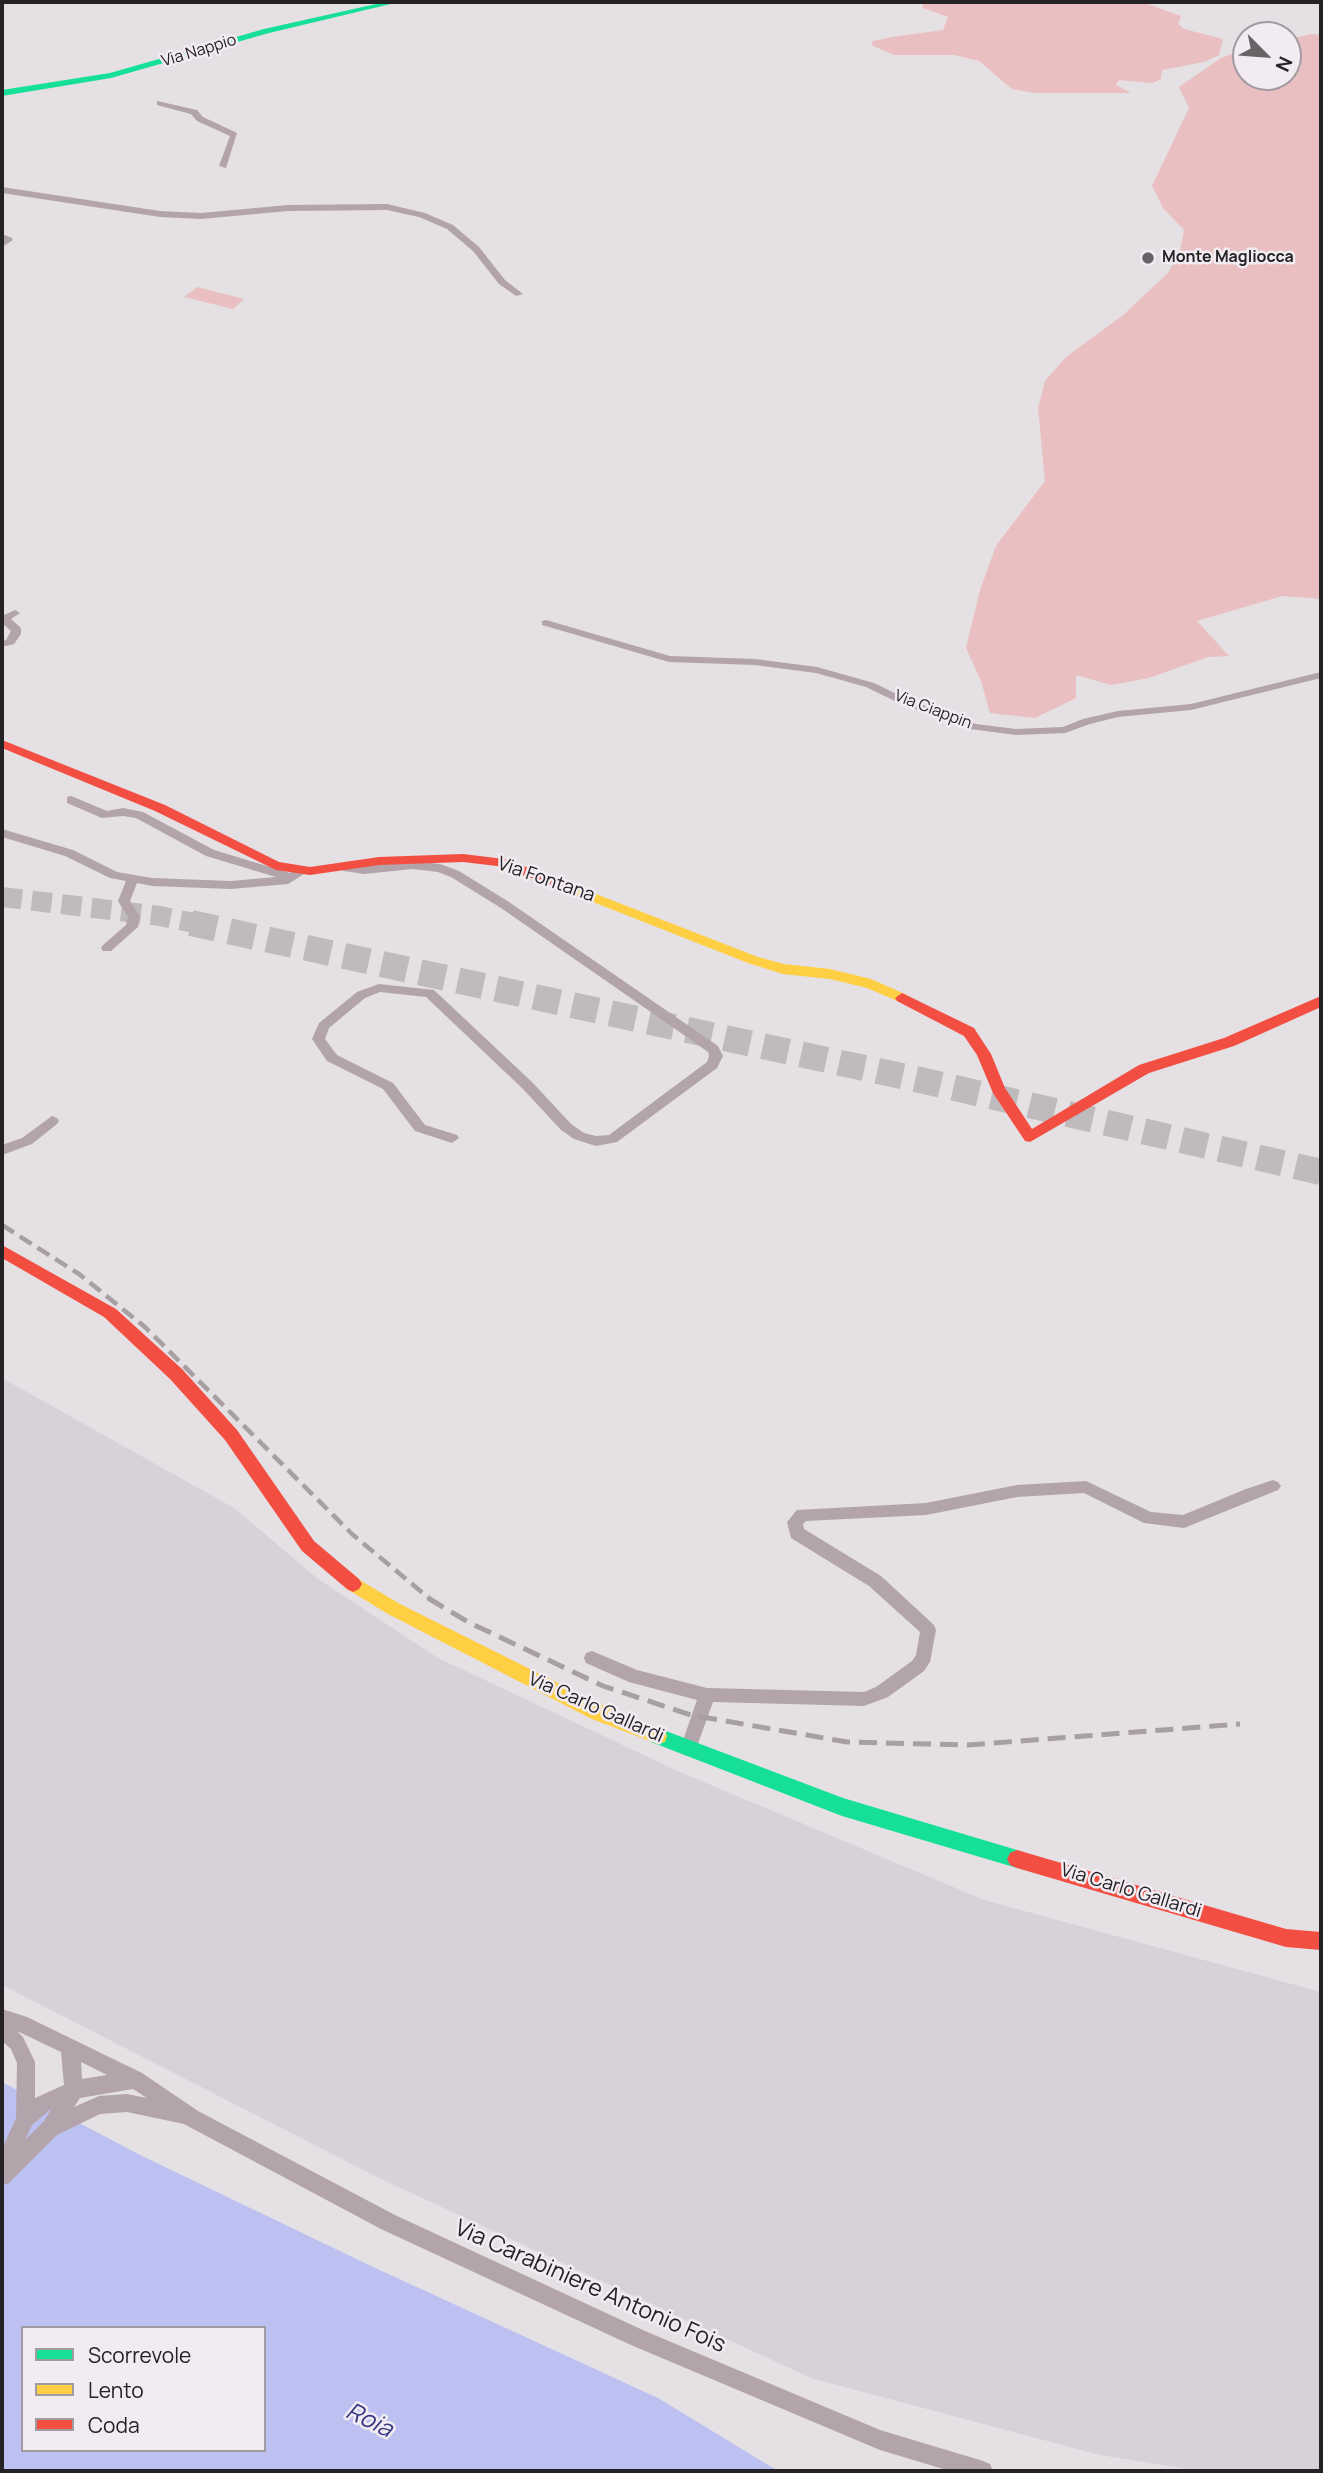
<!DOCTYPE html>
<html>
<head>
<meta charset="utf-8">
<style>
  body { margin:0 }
  #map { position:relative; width:1323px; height:2473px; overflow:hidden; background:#e4e0e3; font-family:Manrope,sans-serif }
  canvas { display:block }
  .frame { position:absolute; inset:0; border:4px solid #242224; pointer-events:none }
  .legend { position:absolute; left:21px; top:2326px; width:245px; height:126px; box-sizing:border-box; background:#f2ecf2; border:2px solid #a09ba0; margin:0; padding:9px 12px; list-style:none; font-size:21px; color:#242224 }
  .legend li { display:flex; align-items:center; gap:14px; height:35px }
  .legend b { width:35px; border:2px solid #a09ba0 }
  .north { position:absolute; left:1232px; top:21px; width:70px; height:70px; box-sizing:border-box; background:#f2ecf2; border:2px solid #a09ba0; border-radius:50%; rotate:115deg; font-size:19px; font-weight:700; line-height:28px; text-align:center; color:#242224 }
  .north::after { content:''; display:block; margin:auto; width:24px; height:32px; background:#676467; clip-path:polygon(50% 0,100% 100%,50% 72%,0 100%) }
</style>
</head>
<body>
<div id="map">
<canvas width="1323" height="2473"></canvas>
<div class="frame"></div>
<ul class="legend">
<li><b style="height:9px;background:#16e098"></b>Scorrevole</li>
<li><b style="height:9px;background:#ffcf43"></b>Lento</li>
<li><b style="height:9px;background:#f24e42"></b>Coda</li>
</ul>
<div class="north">N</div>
</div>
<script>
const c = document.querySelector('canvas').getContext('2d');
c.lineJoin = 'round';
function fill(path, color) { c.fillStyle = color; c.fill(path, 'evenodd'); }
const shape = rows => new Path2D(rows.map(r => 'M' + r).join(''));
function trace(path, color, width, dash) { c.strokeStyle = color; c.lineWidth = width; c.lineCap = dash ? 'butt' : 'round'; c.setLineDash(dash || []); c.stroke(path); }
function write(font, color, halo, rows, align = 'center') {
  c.font = font + ' Manrope,sans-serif'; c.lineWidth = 5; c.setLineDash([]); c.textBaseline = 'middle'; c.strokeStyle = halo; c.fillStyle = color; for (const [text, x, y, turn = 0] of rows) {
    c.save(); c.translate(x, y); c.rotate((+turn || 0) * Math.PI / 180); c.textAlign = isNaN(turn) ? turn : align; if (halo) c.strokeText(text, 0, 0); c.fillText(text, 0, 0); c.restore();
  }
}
const built = shape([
  [2,1378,234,1508,318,1579,438,1658,680,1772,984,1900,1321,1992,1321,2471,1200,2471,1100,2455,811,2378,379,2178,2,1985]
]);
const green = shape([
  [927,2,1142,2,1181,16,1178,24,1184,29,1223,39,1219,55,1204,62,1162,70,1161,79,1153,83,1119,80,1116,85,1131,93,1035,93,1012,89,979,61,954,55,894,55,871,45,873,41,892,37,943,30,948,17,923,8,922,3],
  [1312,34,1321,35,1321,599,1282,596,1197,621,1229,656,1208,657,1149,678,1111,685,1076,675,1076,698,1035,718,990,713,981,681,966,648,980,590,996,546,1045,481,1038,408,1045,381,1066,357,1122,316,1168,273,1180,252,1184,230,1163,208,1152,186,1189,108,1179,87,1221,58,1246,49,1246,77,1288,77,1288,39],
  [197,287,244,299,233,309,184,297]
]);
const water = shape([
  [2,2082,140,2155,371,2266,658,2398,778,2471,2,2471],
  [23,2328,264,2328,264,2450,23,2450]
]);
const highwayTunnelFar1 = shape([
  [2,897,160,916,199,924]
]);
const highwayTunnel = shape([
  [191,923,920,1080,1321,1172]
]);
const street = shape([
  [157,101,197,110,203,117,237,133,226,168,219,166,230,136,197,121,191,114,157,105,157,101],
  [2,187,160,211,201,213,288,205,387,204,425,213,453,225,479,247,505,280,523,294,516,296,499,284,473,251,447,229,419,217,387,210,288,211,201,219,160,217,2,193,2,187],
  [2,234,12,238,13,240,2,247,2,234],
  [15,610,20,613,11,619,21,628,21,634,14,644,2,647,2,641,6,640,11,631,2,623,2,616,15,610],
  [546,620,670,656,755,659,817,667,874,683,909,700,976,724,1016,729,1063,727,1083,719,1118,711,1191,704,1321,672,1321,678,1191,710,1118,717,1090,724,1065,733,1016,735,970,729,901,704,866,687,816,673,755,665,669,662,542,625,542,621,546,620],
  [71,796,107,811,123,808,143,812,214,850,290,873,294,867,298,866,302,867,304,874,288,884,231,889,152,886,137,883,130,901,140,917,138,927,111,951,103,951,101,948,103,945,126,925,128,917,118,901,126,881,110,878,65,856,2,837,2,829,73,850,117,872,152,878,231,881,276,877,206,856,136,818,123,816,102,818,67,803,67,797,71,796],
  [413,861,440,864,459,871,509,902,718,1046,723,1056,717,1068,617,1142,596,1146,574,1139,561,1130,523,1089,426,997,380,992,365,998,329,1028,325,1039,337,1055,393,1083,425,1125,457,1135,459,1138,452,1143,415,1131,383,1089,327,1061,312,1039,319,1023,357,992,379,984,434,990,533,1083,571,1124,584,1133,596,1136,609,1135,707,1062,709,1056,708,1052,671,1026,501,908,451,877,438,872,413,869,364,874,344,871,338,867,344,863,364,866,413,861],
  [52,1116,57,1118,59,1121,57,1124,32,1144,2,1155,2,1145,22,1138,52,1116],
  [1273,1480,1278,1482,1281,1486,1278,1490,1184,1528,1144,1523,1084,1493,1017,1497,926,1515,806,1521,803,1524,804,1529,881,1576,934,1625,936,1630,930,1662,924,1671,888,1697,864,1706,713,1702,696,1749,694,1754,688,1756,682,1754,680,1749,697,1700,629,1682,586,1663,584,1658,586,1653,592,1651,637,1670,707,1688,864,1692,876,1687,912,1661,916,1655,920,1632,869,1586,791,1538,787,1522,797,1510,926,1503,1017,1485,1086,1481,1151,1512,1183,1515,1246,1489,1273,1480],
  [2,2009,27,2017,142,2073,198,2111,395,2215,645,2331,880,2430,983,2461,990,2464,993,2471,950,2471,880,2450,631,2345,381,2229,184,2124,127,2112,100,2114,57,2135,9,2183,2,2185,2,2149,16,2118,17,2063,11,2049,2,2041,2,2009],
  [17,2031,61,2052,64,2085,35,2098,35,2062,23,2037,17,2031],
  [81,2062,107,2075,82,2079,81,2062],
  [133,2089,147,2098,127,2094,99,2096,74,2107,80,2098,133,2089],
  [52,2108,44,2121,25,2140,32,2125,52,2108]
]);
const fast = shape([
  [385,2,399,2,269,33,111,78,2,96,2,90,110,73,264,29,385,2],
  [658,1728,843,1798,1017,1850,1024,1853,1027,1859,1024,1865,1017,1868,842,1816,651,1742,649,1736,651,1730,658,1728]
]);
const slow = shape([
  [565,882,758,957,784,964,830,969,871,979,907,995,909,998,902,1003,867,988,830,979,783,974,748,963,560,889,558,886,565,882],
  [353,1576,400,1604,606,1707,665,1730,667,1736,665,1742,658,1744,592,1719,388,1614,347,1589,344,1584,347,1579,353,1576]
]);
const jam = shape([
  [2,740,165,805,279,862,310,867,379,857,463,854,504,859,570,883,572,886,565,890,497,866,463,862,379,865,310,875,276,870,155,811,2,748,2,740],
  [902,993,974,1028,991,1054,1005,1088,1032,1129,1139,1065,1224,1038,1321,996,1321,1007,1234,1046,1149,1073,1030,1142,1025,1141,993,1093,977,1055,964,1036,897,1001,895,998,902,993],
  [2,1245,116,1309,182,1369,237,1430,314,1541,359,1579,362,1584,359,1589,353,1592,347,1589,302,1551,225,1440,170,1379,104,1317,2,1258,2,1245],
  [1017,1850,1286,1929,1321,1932,1321,1950,1286,1947,1017,1868,1010,1865,1007,1859,1010,1853,1017,1850]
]);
const railFar1 = shape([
  [2,1225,79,1274,145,1327,352,1534,430,1599]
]);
const rail = shape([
  [428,1598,468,1622,603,1686,691,1715,847,1742,968,1745,1240,1724]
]);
const markers = [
  [1148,258,7,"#676467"]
];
const farStreetnames = [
  ["Via Nappio",199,51,-17],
  ["Via Ciappin",933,710,21]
];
const farPoinames = [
  ["Monte Magliocca",1162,258]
];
const streetNames = [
  ["Via Fontana",546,880,19],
  ["Via Carlo Gallardi",596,1708,24],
  ["Via Carlo Gallardi",1131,1891,17]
];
const nearStreetnames = [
  ["Via Carabiniere Antonio Fois",590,2287,24]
];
const nearWaternames = [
  ["Roia",369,2421,26]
];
fill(built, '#d8d1d8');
fill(green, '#eabfc1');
fill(water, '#bdc1f1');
trace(highwayTunnelFar1, '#bebabd', 20, [20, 10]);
trace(highwayTunnel, '#bebabd', 26, [26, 13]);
fill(street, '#b2a4aa');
fill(fast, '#16e098');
fill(slow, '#ffcf43');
fill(jam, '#f24e42');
trace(railFar1, '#a89fa2', 4.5, [14, 7]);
trace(rail, '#a89fa2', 5, [18, 9]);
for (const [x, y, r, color] of markers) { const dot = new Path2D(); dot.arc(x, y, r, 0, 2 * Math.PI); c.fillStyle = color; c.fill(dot); trace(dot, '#f2ecf2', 2.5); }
write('16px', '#242224', '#f2ecf2', farStreetnames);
write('bold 16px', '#242224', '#f2ecf2', farPoinames, 'left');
write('19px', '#242224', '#f2ecf2', streetNames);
write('23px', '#242224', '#f2ecf2', nearStreetnames);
write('italic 24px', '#393a86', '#f2ecf2', nearWaternames);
</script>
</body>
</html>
